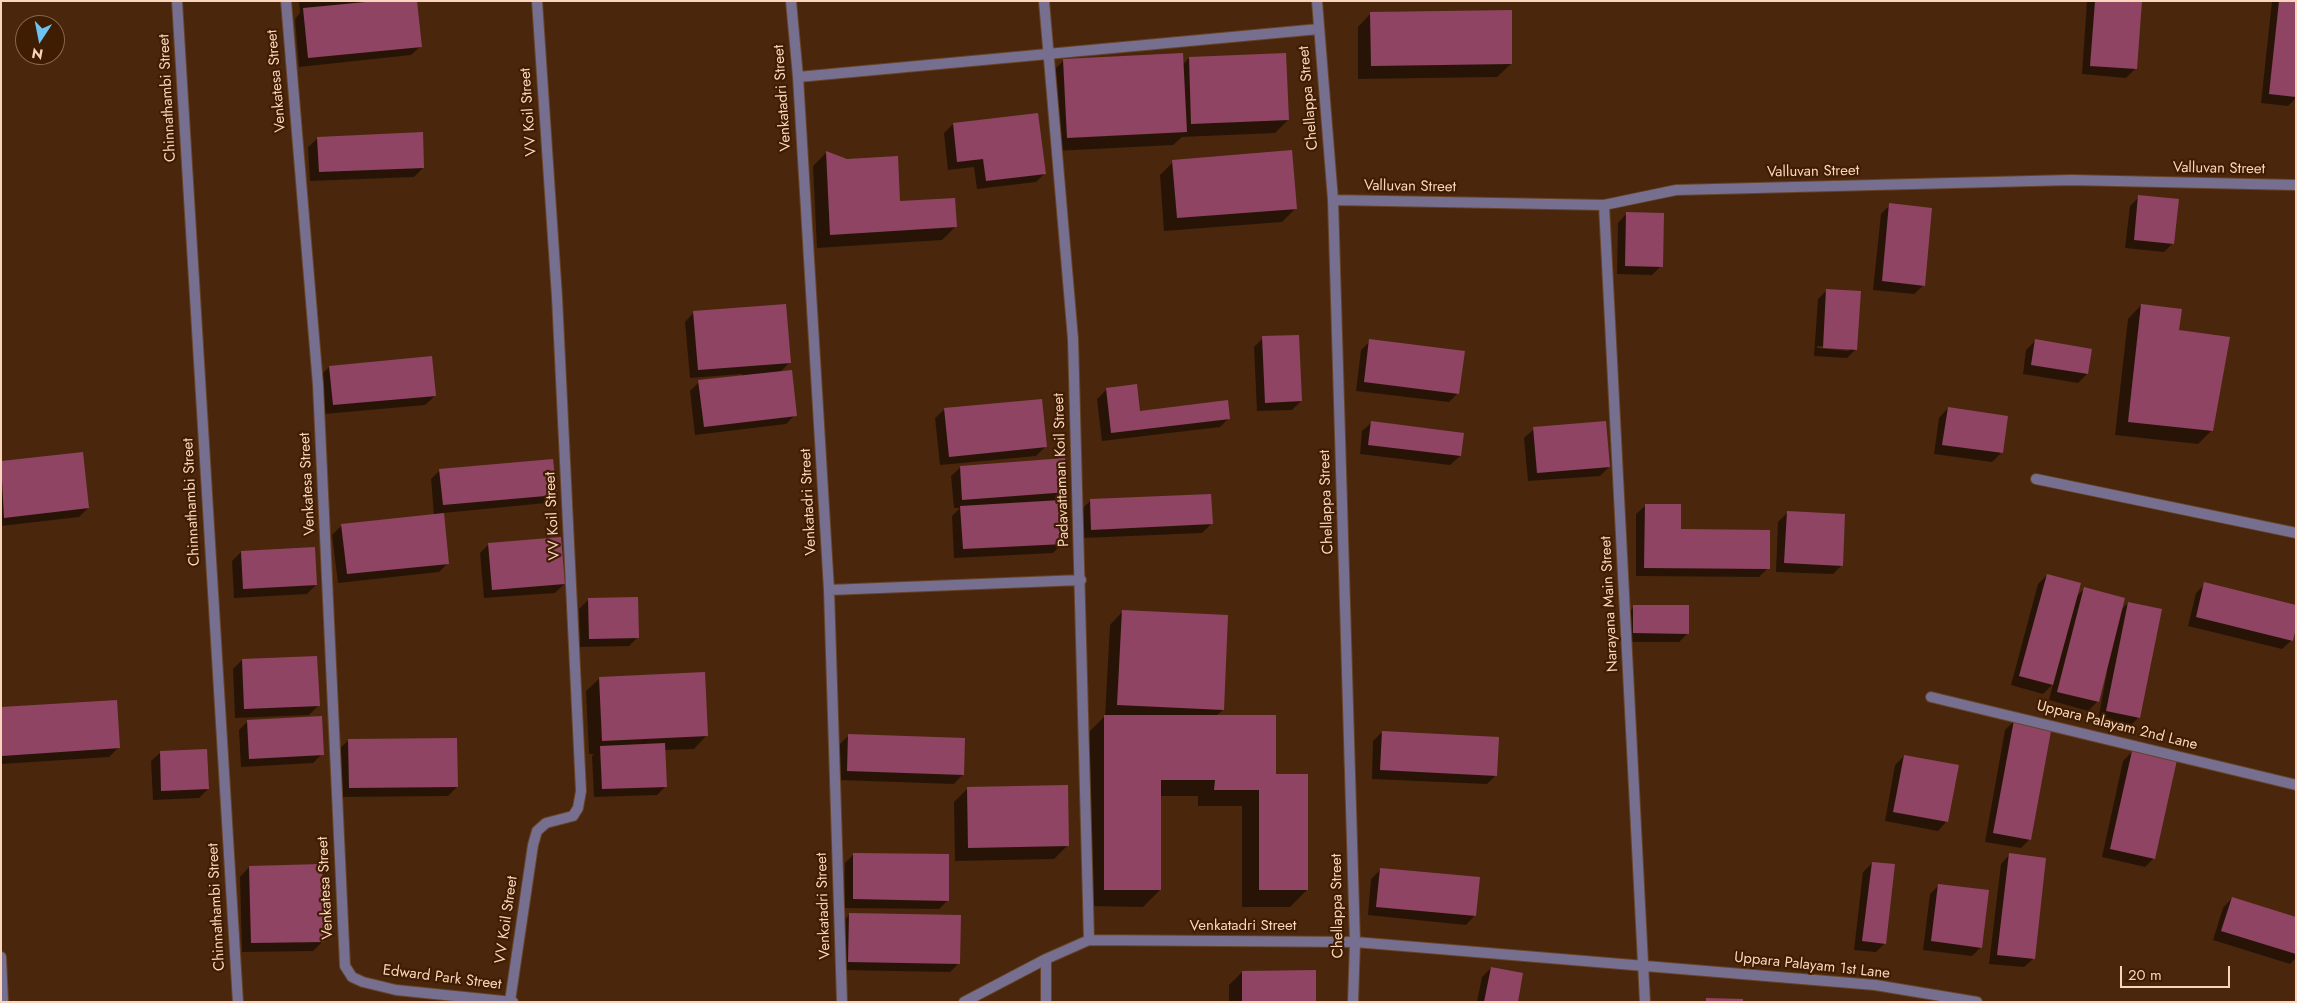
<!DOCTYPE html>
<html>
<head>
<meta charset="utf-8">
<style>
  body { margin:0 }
  #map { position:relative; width:2297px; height:1003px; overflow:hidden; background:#4a270c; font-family:Jost,sans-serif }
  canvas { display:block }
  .frame { position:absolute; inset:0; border:2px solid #fad4bb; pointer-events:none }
  .north { position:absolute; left:15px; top:15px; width:50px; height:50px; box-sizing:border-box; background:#3f1d02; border:1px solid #8a664c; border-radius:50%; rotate:191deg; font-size:14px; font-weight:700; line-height:20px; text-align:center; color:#fad4bb }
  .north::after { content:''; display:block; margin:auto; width:18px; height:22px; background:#6cc3f2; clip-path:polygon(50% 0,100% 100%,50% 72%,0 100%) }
  .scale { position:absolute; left:2120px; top:966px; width:110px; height:22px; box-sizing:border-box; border:2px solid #fad4bb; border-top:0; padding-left:6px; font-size:15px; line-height:18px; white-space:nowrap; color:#fad4bb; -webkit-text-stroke:4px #3f1d02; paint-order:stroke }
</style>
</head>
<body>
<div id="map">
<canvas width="2297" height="1003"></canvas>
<div class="frame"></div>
<div class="north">N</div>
<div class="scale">20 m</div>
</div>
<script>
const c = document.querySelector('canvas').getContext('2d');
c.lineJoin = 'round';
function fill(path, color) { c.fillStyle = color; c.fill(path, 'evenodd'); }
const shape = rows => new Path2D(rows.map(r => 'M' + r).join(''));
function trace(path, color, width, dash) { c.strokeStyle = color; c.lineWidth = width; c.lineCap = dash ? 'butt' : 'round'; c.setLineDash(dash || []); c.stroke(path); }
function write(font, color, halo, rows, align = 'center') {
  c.font = font + ' Jost,sans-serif'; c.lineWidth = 4.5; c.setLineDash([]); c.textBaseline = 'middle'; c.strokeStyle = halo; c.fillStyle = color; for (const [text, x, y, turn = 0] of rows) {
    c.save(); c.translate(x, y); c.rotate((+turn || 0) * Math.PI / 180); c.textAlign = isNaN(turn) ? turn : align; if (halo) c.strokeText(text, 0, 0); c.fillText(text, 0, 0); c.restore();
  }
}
const shadow = shape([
  [299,1,415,1,421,46,411,55,299,67,295,19,300,13],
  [2087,1,2141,1,2135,69,2126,78,2082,74],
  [2272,1,2296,1,2296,98,2288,106,2261,103],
  [1371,13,1511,64,1497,77,1358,79,1358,27],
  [1189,58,1288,120,1275,133,1182,137,1173,145,1054,151,1051,73,1064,60,1183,64],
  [953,124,1045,173,1036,182,977,189,974,167,948,170,944,133],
  [318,138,423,168,414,177,310,181,308,147],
  [826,153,846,160,899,202,955,227,942,240,817,248,813,166],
  [1173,162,1296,208,1282,222,1164,231,1160,175],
  [2139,197,2173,243,2164,252,2125,248,2130,206],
  [1890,205,1924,285,1914,294,1873,290,1881,214],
  [1627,213,1661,266,1652,275,1617,274,1618,223],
  [1827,290,1856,349,1847,358,1814,356,1818,299],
  [1817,346,1849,348,1849,351,1817,348],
  [2141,305,2178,331,2211,431,2198,444,2115,435,2128,319],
  [694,312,789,363,779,373,795,415,786,424,695,435,690,391,699,382,742,377,742,374,690,378,685,322],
  [1263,338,1301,401,1292,410,1257,411,1254,347],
  [1370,341,1458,393,1449,402,1356,391,1361,350],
  [2035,341,2087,374,2078,383,2023,374,2026,350],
  [329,367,435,396,425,405,324,414,320,376],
  [1136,386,1139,412,1229,418,1220,427,1102,441,1097,399,1106,390],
  [1948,408,2001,453,1992,462,1934,454,1939,418],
  [945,409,1045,447,1036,456,940,465,935,418],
  [1372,422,1460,456,1450,465,1360,454,1362,431],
  [1534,429,1609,467,1600,476,1528,481,1524,438],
  [1,463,88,508,79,517,1,526],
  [961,467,1066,491,1056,501,1062,544,1053,553,954,558,952,516,960,508,954,508,951,476],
  [440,470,556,494,546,503,443,513,448,563,439,572,338,583,332,535,341,526,434,515,431,479],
  [1091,500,1211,524,1202,533,1083,538,1081,510],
  [1646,505,1680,530,1768,568,1759,577,1636,576,1636,514],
  [1787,513,1842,565,1833,574,1776,572,1778,522],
  [489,544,564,584,555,593,484,598,480,553],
  [241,552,316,585,307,594,234,598,232,561],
  [2047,575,2075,598,2084,589,2120,611,2128,603,2139,717,2130,726,2098,720,2107,672,2105,671,2098,701,2088,711,2049,700,2053,684,2043,694,2011,685,2038,584],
  [2205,584,2292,640,2282,649,2188,626,2196,593],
  [588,600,638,637,629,646,580,647,579,609],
  [1634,607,1688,633,1679,642,1625,642,1625,616],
  [1123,611,1223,710,1216,716,1275,776,1307,890,1290,907,1242,907,1242,806,1198,806,1198,796,1160,796,1160,890,1143,907,1087,906,1088,733,1105,716,1110,625],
  [242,660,318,706,309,715,235,718,233,669],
  [600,678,707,735,694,749,664,750,666,786,657,795,594,797,592,756,594,754,589,754,586,691],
  [1,708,118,748,109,757,1,764],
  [248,721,322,754,313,763,241,767,239,730],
  [2014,721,2030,839,2021,848,1985,842,2005,730],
  [1382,732,1496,775,1487,784,1372,779,1373,741],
  [849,735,963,774,954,784,839,780,840,744],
  [349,740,457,787,448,796,340,797,339,749],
  [161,752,208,789,199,798,153,800,151,761],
  [2132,752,2154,858,2145,867,2102,857,2123,761],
  [1904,756,1947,821,1938,831,1885,821,1895,765],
  [967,789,1067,846,1054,859,955,861,954,802],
  [854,854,948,900,939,909,844,908,845,863],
  [2010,854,2034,958,2024,967,1989,964,2001,864],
  [1872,863,1885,943,1876,952,1854,950,1863,872],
  [249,867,322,942,313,951,242,952,240,877],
  [1380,870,1475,915,1466,925,1368,915,1371,879],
  [1939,885,1981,947,1972,956,1923,950,1930,894],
  [2232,898,2296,918,2296,958,2290,964,2213,940,2223,908],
  [850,914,959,963,950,972,840,970,841,923],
  [1491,968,1517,1002,1477,1002,1482,977],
  [1242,972,1315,1002,1229,1002,1229,985]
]);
const building = shape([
  [376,1,417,1,422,47,308,58,303,8],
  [2095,1,2142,1,2137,69,2090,66],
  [2279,1,2296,1,2296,97,2269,94],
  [1512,10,1512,64,1371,66,1370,12],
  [1183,53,1187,132,1067,138,1063,59],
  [1286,53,1289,120,1191,124,1189,57],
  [1038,113,1046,174,986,181,983,159,957,162,953,123],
  [423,132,424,168,319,172,317,137],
  [1292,150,1297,209,1177,218,1172,160],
  [826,151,847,159,898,156,900,201,955,198,957,227,830,235],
  [2138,195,2179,199,2174,244,2134,240],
  [1889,203,1932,208,1925,286,1882,281],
  [1626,212,1664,213,1663,267,1625,266],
  [1826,289,1861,291,1857,350,1823,348],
  [786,304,791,363,698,370,693,311],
  [2141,304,2182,309,2179,330,2230,337,2213,431,2128,422],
  [1299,335,1302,401,1265,403,1262,336],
  [1369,339,1465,351,1459,394,1364,382],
  [2035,339,2092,349,2088,374,2031,365],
  [432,356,436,396,333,405,329,366],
  [792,370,797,416,704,427,698,380],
  [1137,384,1140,411,1228,400,1230,419,1111,433,1106,388],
  [1042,399,1047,447,949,457,944,408],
  [1948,407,2008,416,2003,453,1942,445],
  [1371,421,1464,433,1461,456,1368,445],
  [1606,421,1610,467,1537,473,1533,427],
  [83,452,89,508,4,518,1,461],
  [1065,458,1068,492,962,500,960,466],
  [553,459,557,495,443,505,439,469],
  [1211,494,1213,524,1091,530,1090,499],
  [1061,500,1064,544,963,549,960,506],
  [1645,504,1681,504,1681,529,1770,530,1770,569,1644,568],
  [1787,511,1845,514,1843,566,1784,563],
  [444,513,449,564,347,574,341,524],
  [561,537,565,584,492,590,488,543],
  [315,547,317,585,243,589,241,551],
  [2047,574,2081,583,2053,685,2019,676],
  [2204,582,2296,605,2296,628,2293,641,2196,617],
  [2084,587,2125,598,2099,702,2057,692],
  [638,597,639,638,589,639,588,598],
  [2128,602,2162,609,2140,718,2106,711],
  [1633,605,1689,605,1689,634,1633,633],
  [1122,610,1228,615,1224,710,1117,705],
  [317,656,320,706,244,709,242,659],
  [705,672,708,736,602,741,599,677],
  [117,700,120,748,2,756,1,707],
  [1104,715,1276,715,1276,774,1308,774,1308,890,1259,890,1259,790,1214,790,1215,780,1161,780,1161,890,1104,890],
  [322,716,324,755,249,759,247,720],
  [2014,720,2052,726,2031,840,1993,833],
  [1382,731,1499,737,1497,776,1380,770],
  [848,734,965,738,964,775,847,771],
  [457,738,458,787,349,788,348,739],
  [665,743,667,787,602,789,600,746],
  [207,749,209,789,161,791,160,751],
  [2132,751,2177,760,2155,859,2110,849],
  [1904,755,1959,765,1948,822,1893,812],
  [1068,785,1069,846,968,848,967,787],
  [853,853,949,854,949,901,853,899],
  [2009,853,2046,858,2035,959,1997,955],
  [1872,862,1895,864,1886,944,1862,941],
  [322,864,324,942,251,943,249,866],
  [1380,868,1480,877,1476,916,1376,907],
  [1938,884,1989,890,1982,948,1931,941],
  [2232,897,2296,917,2296,954,2221,931],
  [849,913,961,915,960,964,848,962],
  [1491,967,1523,973,1518,1002,1484,1002],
  [1316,970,1316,1002,1242,1002,1242,971],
  [1706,998,1743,999,1743,1002,1706,1002]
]);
const minor = shape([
  [177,1,238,1002],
  [286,1,318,385,345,966,352,977,363,982,396,990,513,1002],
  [791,1,798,77,829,590,842,1002],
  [1044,1,1073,339,1089,940],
  [1317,1,1333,200,1355,942,1353,1002],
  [798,77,1319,29],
  [1333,200,1604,205,1676,190,2071,180,2296,185],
  [1604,205,1645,1002],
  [2036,479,2296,533],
  [829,590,1081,580],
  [1931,697,2296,785],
  [1,957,3,1002],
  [510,1001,533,845,537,831,546,823,573,816,578,808,581,791,557,297,537,1],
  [964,1002,1046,959,1089,940,1355,942,1875,985,1977,1002],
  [1046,1002,1046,959]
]);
const streetNames = [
  ["Venkatesa Street",277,81,-95],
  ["Chinnathambi Street",168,98,-93],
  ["Venkatadri Street",783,98,-94],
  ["Chellappa Street",1309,98,-95],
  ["VV Koil Street",529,112,-94],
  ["Valluvan Street",2219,169,1],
  ["Valluvan Street",1813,172,-1],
  ["Valluvan Street",1410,187,1],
  ["Padavattaman Koil Street",1062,470,-92],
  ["Venkatesa Street",308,484,-93],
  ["Chinnathambi Street",192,502,-93],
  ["Venkatadri Street",809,502,-93],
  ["Chellappa Street",1327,502,-92],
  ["VV Koil Street",553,516,-93],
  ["Narayana Main Street",1610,604,-93],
  ["Uppara Palayam 2nd Lane",2117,726,14],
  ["Venkatesa Street",326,888,-93],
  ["Venkatadri Street",824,906,-92],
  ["Chellappa Street",1338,906,-91],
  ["Chinnathambi Street",217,907,-93],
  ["VV Koil Street",507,920,-82],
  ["Venkatadri Street",1243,926],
  ["Uppara Palayam 1st Lane",1812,966,6],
  ["Edward Park Street",442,978,7]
];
fill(shadow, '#0007');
fill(building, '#8f4464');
trace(minor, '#664328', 12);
trace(minor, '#766f8f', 10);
write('15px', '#fad4bb', '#3f1d02', streetNames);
</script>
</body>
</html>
